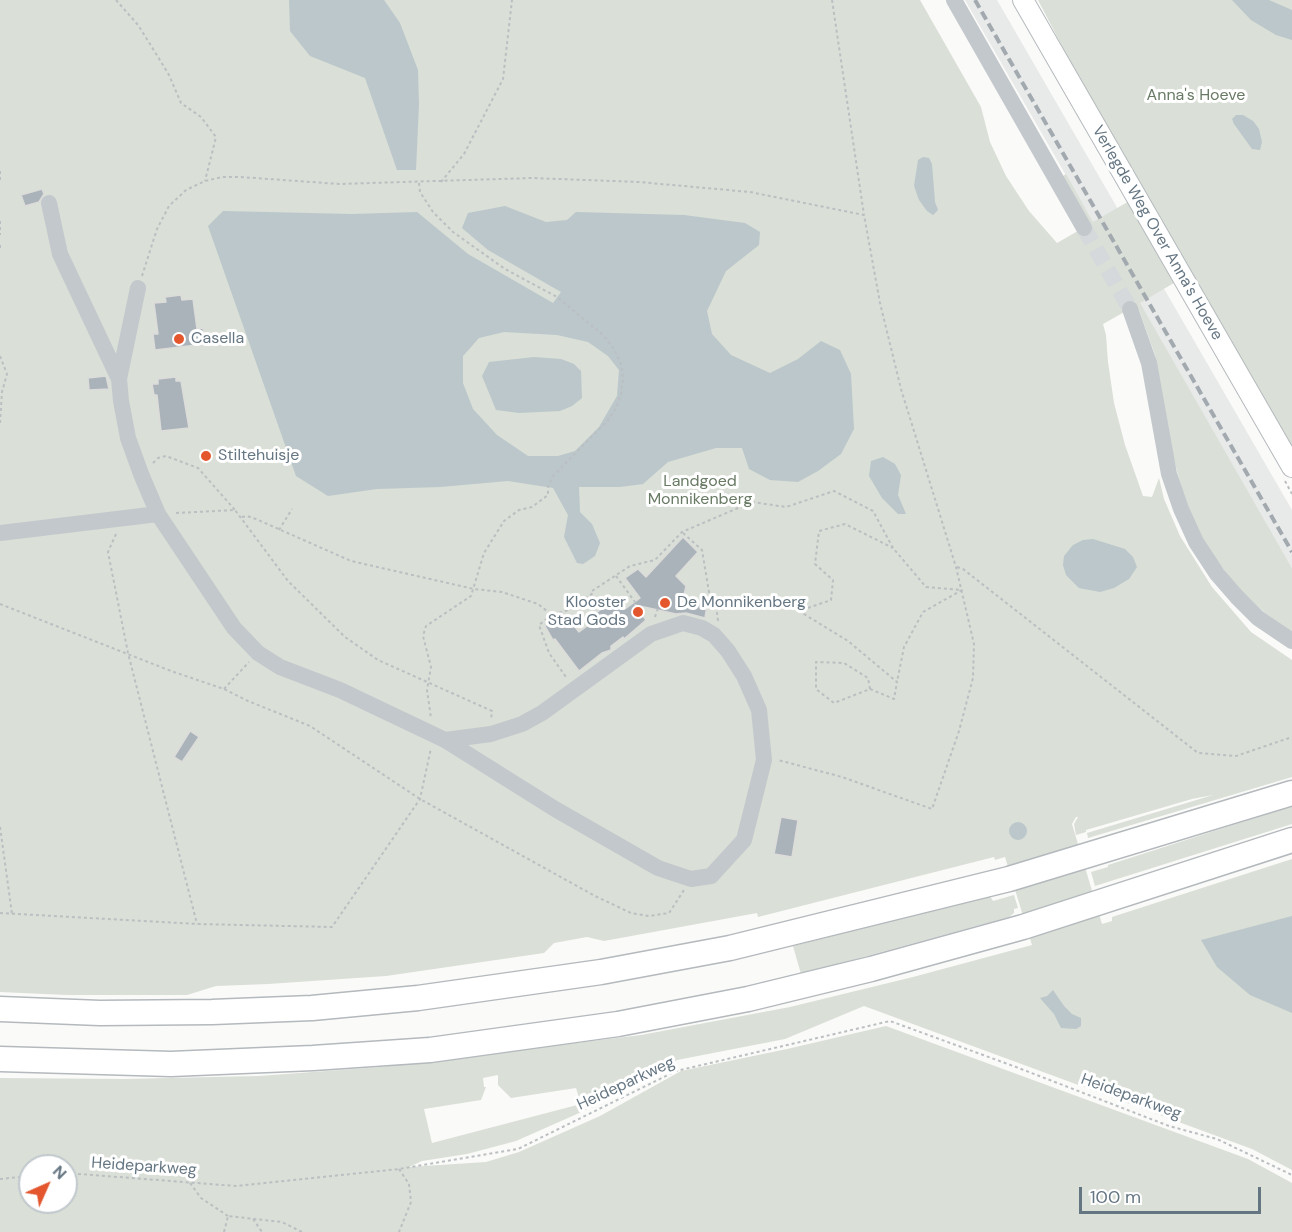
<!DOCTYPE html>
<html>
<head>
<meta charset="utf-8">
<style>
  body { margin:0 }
  #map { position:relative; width:1292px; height:1232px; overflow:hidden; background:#fafaf8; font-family:"DM Sans",sans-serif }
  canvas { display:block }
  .north { position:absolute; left:18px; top:1154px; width:60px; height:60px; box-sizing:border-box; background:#fff; border:2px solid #c1c8cd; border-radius:50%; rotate:45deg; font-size:16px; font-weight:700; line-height:24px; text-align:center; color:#657683 }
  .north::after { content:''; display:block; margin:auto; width:21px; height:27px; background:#e4572e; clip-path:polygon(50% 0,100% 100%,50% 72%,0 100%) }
  .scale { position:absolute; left:1079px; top:1187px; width:182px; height:27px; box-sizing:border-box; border:3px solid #657683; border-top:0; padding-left:8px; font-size:18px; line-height:21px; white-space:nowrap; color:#657683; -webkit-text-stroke:4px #fff; paint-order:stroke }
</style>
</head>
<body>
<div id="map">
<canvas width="1292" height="1232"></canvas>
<div class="north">N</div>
<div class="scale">100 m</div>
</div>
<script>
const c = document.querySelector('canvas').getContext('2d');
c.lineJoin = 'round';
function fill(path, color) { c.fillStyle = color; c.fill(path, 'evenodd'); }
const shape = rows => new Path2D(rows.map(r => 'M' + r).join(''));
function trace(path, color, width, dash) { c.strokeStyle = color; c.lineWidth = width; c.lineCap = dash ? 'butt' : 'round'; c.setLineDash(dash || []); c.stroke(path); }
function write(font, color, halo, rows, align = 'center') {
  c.font = font + ' "DM Sans",sans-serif'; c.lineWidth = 6; c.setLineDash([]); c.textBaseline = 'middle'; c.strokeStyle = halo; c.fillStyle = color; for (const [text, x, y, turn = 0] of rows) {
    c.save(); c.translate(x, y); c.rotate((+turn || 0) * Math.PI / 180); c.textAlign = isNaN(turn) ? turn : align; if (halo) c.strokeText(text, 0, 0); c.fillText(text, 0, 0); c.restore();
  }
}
const built = shape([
  [965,0,997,0,1292,510,1292,568]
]);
const green = shape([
  [0,0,920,0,981,107,990,142,1006,176,1029,211,1057,243,1090,224,1063,176,1066,174,1093,222,1143,193,1115,148,1038,0,1292,0,1292,449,1189,274,1140,303,1292,568,1292,632,1265,613,1237,587,1214,557,1196,527,1182,490,1173,456,1155,355,1139,310,1135,306,1103,324,1106,335,1108,362,1114,403,1125,445,1143,496,1152,497,1159,478,1164,499,1180,536,1212,587,1251,632,1292,660,1292,777,1088,838,1087,833,1213,795,1192,799,1086,830,1086,832,1076,835,1074,824,1078,817,1076,817,1072,824,1102,924,1112,921,1112,917,1292,859,1292,1170,1252,1149,864,1006,785,1039,677,1060,595,1106,516,1141,467,1154,422,1161,409,1167,486,1162,519,1152,600,1116,681,1071,787,1049,886,1026,1248,1159,1292,1183,1292,1232,0,1232,0,1078,124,1079,259,1076,380,1067,641,1035,790,1007,913,977,1032,945,1005,857,995,860,994,857,758,917,757,913,604,941,587,937,554,943,544,953,386,976,268,984,216,986,187,995,67,995,0,992],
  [498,1075,498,1085,511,1098,576,1088,581,1104,432,1143,424,1109,481,1100,486,1087,484,1087,483,1078],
  [30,1166,66,1166,66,1202,30,1202],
  [1292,806,1292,824,1095,886,1091,872,1108,867,1108,865],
  [1014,895,1018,908,1014,909,1014,913,1009,917,801,974,793,946,990,896,993,901]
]);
const water = shape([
  [289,0,384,0,400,23,418,70,419,104,416,170,397,170,365,78,310,56,290,31],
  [1232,0,1269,0,1292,10,1292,40,1276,35,1251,20],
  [1236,115,1243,115,1253,121,1259,129,1262,142,1260,150,1252,149,1234,124,1232,119],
  [923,157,929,158,932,164,935,202,938,210,933,215,927,211,919,200,914,186,918,160],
  [505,206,546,222,567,220,576,212,684,215,745,223,760,232,759,245,726,271,707,311,712,334,731,355,770,373,798,359,821,341,840,350,851,374,854,429,841,454,818,471,798,482,770,480,749,469,742,448,716,448,668,462,643,484,620,487,579,487,580,512,592,524,600,543,595,556,583,564,577,563,564,537,568,515,553,488,508,481,440,487,377,489,328,496,296,476,208,226,223,211,352,214,417,212,468,254,553,303,561,292,488,250,462,228,468,213],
  [504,332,557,335,588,342,608,356,619,370,617,396,599,427,575,451,558,456,528,456,497,435,473,409,463,383,463,356,479,338],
  [534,357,561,359,574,364,581,371,582,398,572,406,560,411,519,413,496,410,482,376,489,362],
  [883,457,895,464,901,475,898,495,906,514,898,514,882,498,869,476,871,461],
  [1093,539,1125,549,1133,557,1137,567,1129,579,1114,588,1100,592,1079,588,1066,575,1063,565,1064,556,1073,545,1083,540],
  '1009 831a9 9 0 1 1 18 0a9 9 0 1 1-18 0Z',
  [1292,916,1292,1013,1250,995,1217,967,1201,940],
  [1053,990,1064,1006,1072,1014,1081,1018,1081,1026,1076,1029,1061,1028,1054,1014,1040,998,1047,996]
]);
const building = shape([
  [42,189,44,194,39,202,25,206,21,195,42,189],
  [181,295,182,300,193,299,197,329,203,328,205,344,155,350,153,334,158,334,154,303,166,302,165,297,181,295],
  [106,376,109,389,89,390,88,378,106,376],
  [176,377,176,381,181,381,189,428,161,431,157,395,154,395,152,384,158,384,158,379,176,377],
  [683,537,698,552,676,576,686,586,683,600,707,605,705,618,686,613,676,614,635,605,646,620,624,639,623,637,611,646,611,650,602,653,579,671,555,639,553,640,545,626,562,613,565,614,579,632,598,618,595,614,614,599,622,609,625,609,640,598,625,578,638,569,646,577,683,537],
  [190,731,199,737,182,762,174,757,190,731],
  [781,817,798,820,792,857,774,854,781,817]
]);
const minorTunnel = shape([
  [1084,228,1130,309]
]);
const path = shape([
  [116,0,138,25,150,44,169,75,181,103,201,117,216,137,205,181],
  [832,0,864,215],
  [0,171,0,183],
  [441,182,464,154,503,79,512,0],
  [419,183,420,192,433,212,453,232,505,269,557,297,603,335,614,349,621,364,623,379,621,394,616,408,608,420,553,476,548,487,548,495,532,507,519,510,504,521,484,553,471,596,426,626,423,636,431,667,427,690,431,718],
  [0,221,0,235],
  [0,245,0,249],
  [142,276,157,229,169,206,186,190,205,181,222,177,241,177,339,184,532,178,639,182,750,192,864,215,880,303,901,389,956,567,974,644,973,678,959,731,932,809,842,777,778,760],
  [0,356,7,374,2,392,0,423],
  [153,463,158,458,166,456,198,468,235,510],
  [1285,481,1292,494],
  [176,513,235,510,288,581,345,637,378,660,492,711,491,720],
  [242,517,247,516,256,519,351,561,474,589,502,592,538,604,552,615,571,609,593,593,592,591,630,566,655,560,682,532,752,502,786,507,834,491,873,511,893,548,926,587,962,590,923,612,904,647,897,682],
  [279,530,292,509],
  [683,533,702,550,711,604,717,613,718,621],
  [116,534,108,552,128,653,197,924],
  [957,567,963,569,1198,753,1236,756,1292,737],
  [616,576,635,602],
  [0,604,171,671,224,689,248,701,310,726,420,799,595,896,631,913,649,916,669,913,684,890],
  [552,615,539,625,549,653,566,677],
  [655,617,658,608],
  [224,689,249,662],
  [870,689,868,678,844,663,816,662,816,689,834,703,870,689,894,699,897,682,848,641,799,611,831,600,833,580,815,564,819,531,845,524,893,548],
  [0,827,12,914],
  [0,913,197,924,332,927,420,799,431,748],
  [399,1169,409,1184,411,1202,399,1232],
  [66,1173,236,1186,399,1169,518,1149,676,1071,890,1021,1016,1067,1169,1126,1217,1139,1292,1175],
  [0,1179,30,1176],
  [190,1183,201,1198,228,1216],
  [253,1219,262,1232],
  [224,1232,228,1216,282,1222,302,1232]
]);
const minor = shape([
  [954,0,1084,228],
  [49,203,60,254,119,379,138,288],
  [1130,309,1149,363,1169,474,1181,509,1196,542,1217,574,1237,597,1258,618,1292,641],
  [119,379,121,401,128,438,141,474,158,514,234,628,258,653,280,667,340,690,445,740,555,809,658,868,691,879,711,876,744,840,764,760,759,710,744,676,728,651,714,635,702,628,683,623,651,634,542,713,522,724,491,734,445,740],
  [0,533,158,514]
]);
const major = shape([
  [1023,0,1292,467]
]);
const highway = shape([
  [0,1009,100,1013,212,1012,312,1008,418,998,601,972,730,948,1009,879,1292,793],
  [0,1059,171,1064,313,1058,430,1050,618,1024,748,999,871,969,1023,927,1292,840]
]);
const rail = shape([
  [975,0,1292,552]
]);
const markers = [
  [179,339,6,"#e4572e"],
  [206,456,6,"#e4572e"],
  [665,603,6,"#e4572e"],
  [638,612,6,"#e4572e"]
];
const parkNames = [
  ["Anna's Hoeve",1196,96],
  ["Landgoed",700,482],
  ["Monnikenberg",700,500]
];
const streetNames = [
  ["Verlegde Weg Over Anna's Hoeve",1157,233,60],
  ["Heideparkweg",626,1084,-25],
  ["Heideparkweg",1131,1097,20],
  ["Heideparkweg",144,1167,4]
];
const poiNames = [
  ["Casella",191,339],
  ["Stiltehuisje",218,456],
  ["Klooster",626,603,"right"],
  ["Stad Gods",626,621,"right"],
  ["De Monnikenberg",677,603]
];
fill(built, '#e8e9e9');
fill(green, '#dadfd7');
fill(water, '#bbc7cb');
fill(building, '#aab3b9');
trace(building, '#dcdcda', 1.5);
trace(minorTunnel, '#d5d9db', 16, [16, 8]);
trace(major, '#b5babe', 22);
trace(highway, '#b4b9bd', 27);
trace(path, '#bbbfc2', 2, [3, 3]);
trace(minor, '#c3c8cc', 16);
trace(major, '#fff', 20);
trace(highway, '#fff', 24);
trace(rail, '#a2aab0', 4, [9, 4.5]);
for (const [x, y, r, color] of markers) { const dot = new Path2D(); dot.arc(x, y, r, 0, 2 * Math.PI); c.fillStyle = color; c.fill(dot); trace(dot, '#fff', 2); }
write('16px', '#687a64', '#fff', parkNames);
write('16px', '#657683', '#fff', streetNames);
write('16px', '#657683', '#fff', poiNames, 'left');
</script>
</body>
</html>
